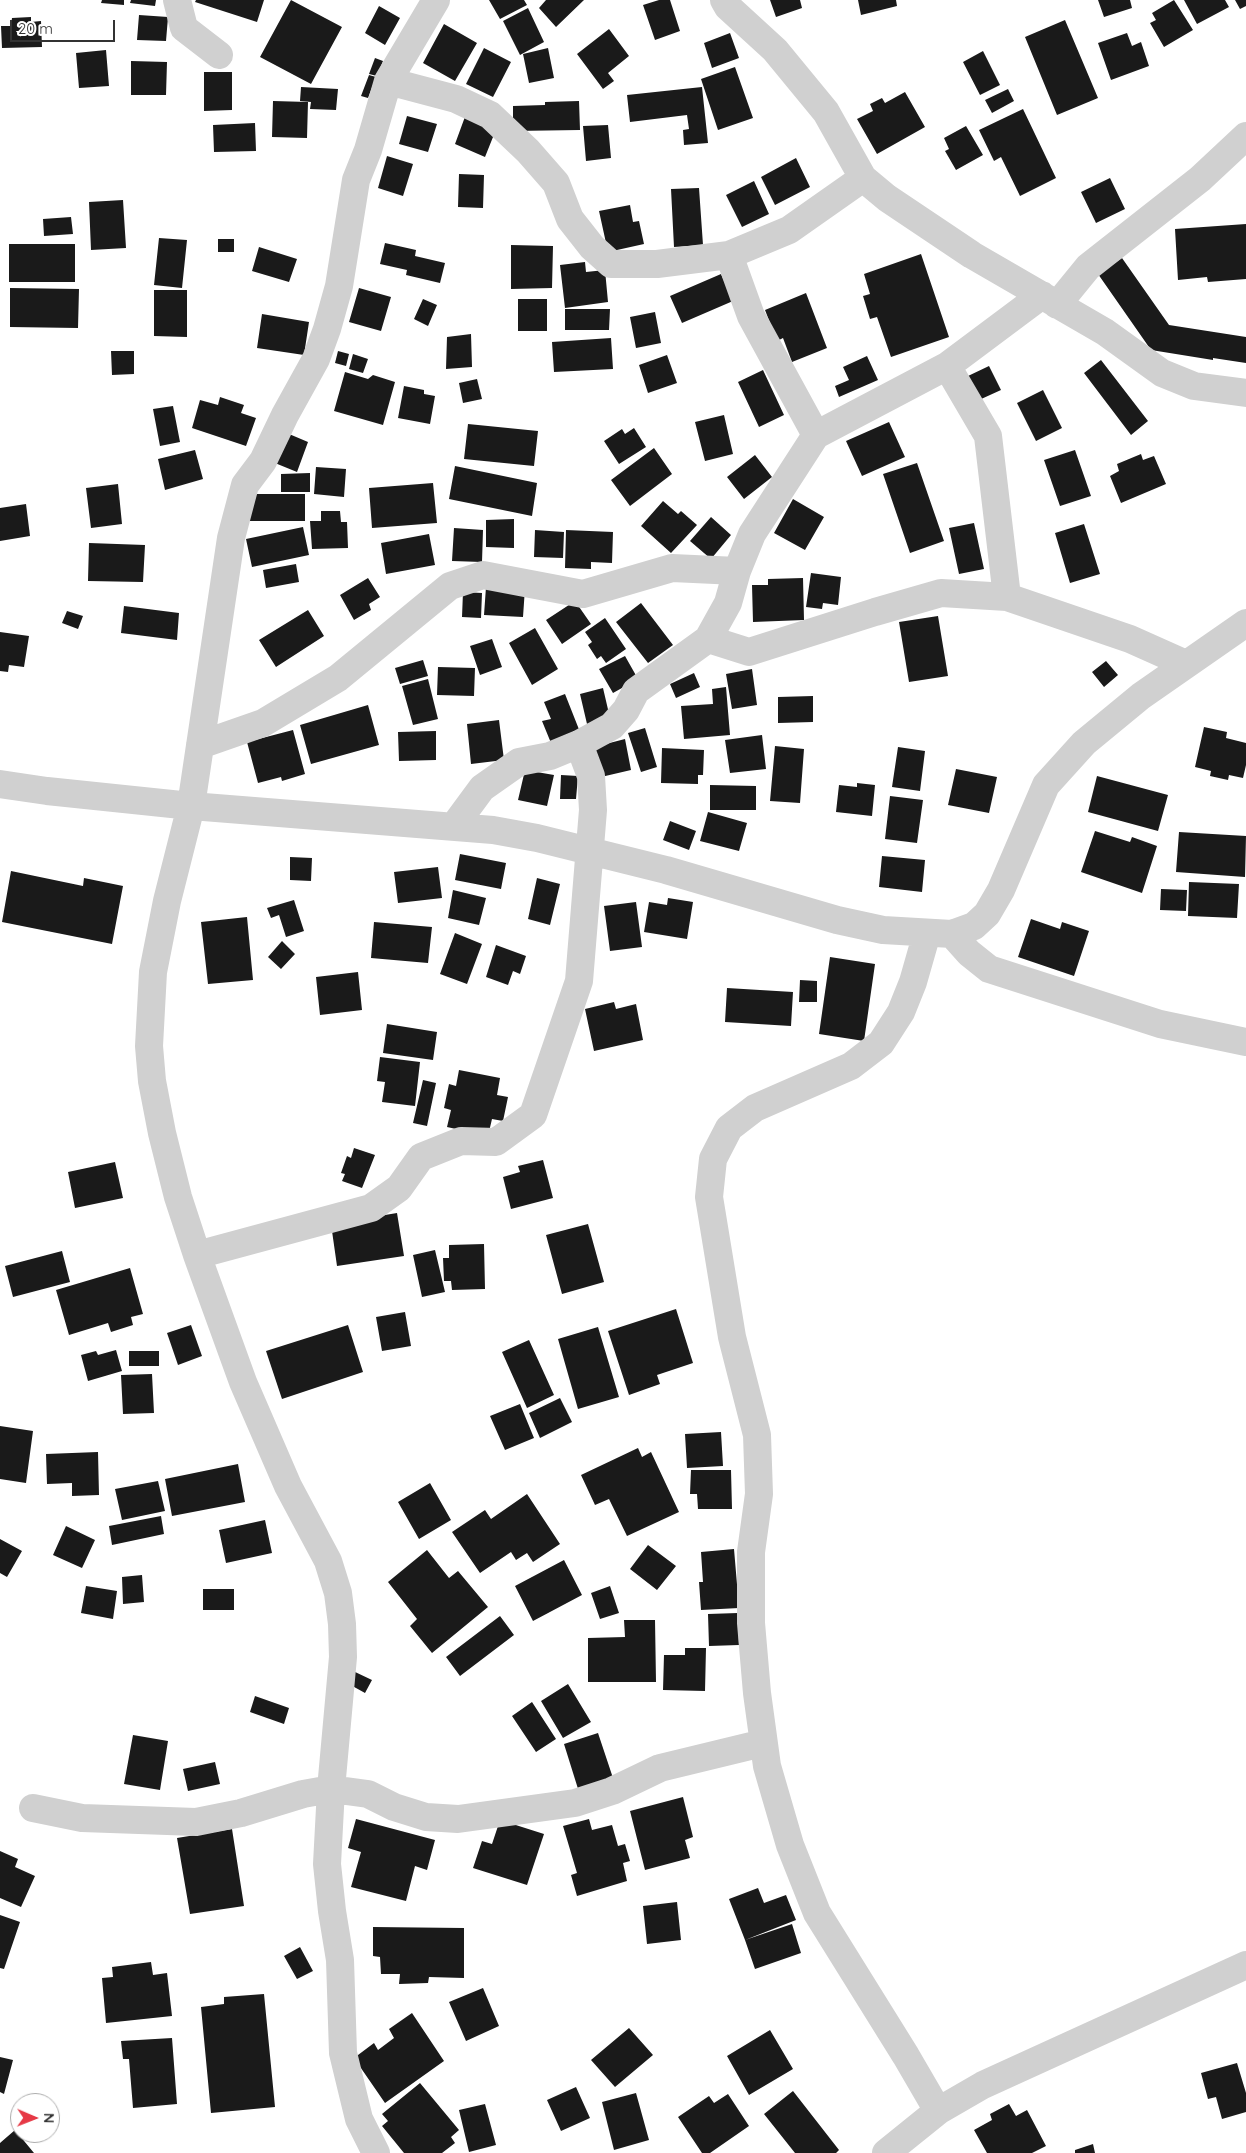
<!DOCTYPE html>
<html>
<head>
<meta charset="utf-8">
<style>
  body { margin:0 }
  #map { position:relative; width:1246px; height:2153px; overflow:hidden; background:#fff; font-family:Quicksand,sans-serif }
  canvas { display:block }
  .north { position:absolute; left:10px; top:2093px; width:50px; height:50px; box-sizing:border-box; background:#fff; border:1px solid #adadad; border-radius:50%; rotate:91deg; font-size:14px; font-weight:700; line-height:20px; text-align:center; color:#333 }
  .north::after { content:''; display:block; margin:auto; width:18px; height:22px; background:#e63946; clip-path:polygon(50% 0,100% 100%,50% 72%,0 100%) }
  .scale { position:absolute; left:10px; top:20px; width:105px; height:22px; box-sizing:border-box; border:2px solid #333; border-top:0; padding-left:6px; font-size:15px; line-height:18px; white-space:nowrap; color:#333; -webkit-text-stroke:4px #fff; paint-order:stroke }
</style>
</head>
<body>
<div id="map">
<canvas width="1246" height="2153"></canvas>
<div class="north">N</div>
<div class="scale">20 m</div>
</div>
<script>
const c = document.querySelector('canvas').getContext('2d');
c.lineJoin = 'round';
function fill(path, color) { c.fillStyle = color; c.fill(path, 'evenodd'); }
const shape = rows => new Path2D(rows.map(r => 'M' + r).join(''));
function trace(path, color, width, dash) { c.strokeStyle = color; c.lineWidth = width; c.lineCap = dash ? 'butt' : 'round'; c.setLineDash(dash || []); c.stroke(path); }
const building = shape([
  [102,0,124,0,124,5,101,3],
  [131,0,156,0,155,6,130,3],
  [196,0,264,0,257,22,195,2],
  [291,0,342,27,311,84,260,57],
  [489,0,524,0,527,5,500,19],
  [546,0,584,0,556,27,539,8],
  [659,0,670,0,680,31,655,40,643,5],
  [770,0,800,0,802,8,776,17],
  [858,0,896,0,897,6,861,15],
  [1098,0,1130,0,1132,8,1104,17],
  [1174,0,1193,30,1164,47,1150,23,1156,20,1152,13],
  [1184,0,1225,0,1229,7,1197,24],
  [1235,0,1246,0,1246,6,1240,9],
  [379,6,400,18,385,45,365,33],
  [528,8,544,42,520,55,503,21],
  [139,15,168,17,166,41,137,40],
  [31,17,31,22,41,21,42,47,2,48,1,26,11,26,12,18],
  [1065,20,1098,98,1057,115,1025,37],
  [444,24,477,43,455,81,423,63],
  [609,29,629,56,608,73,614,81,603,89,577,54],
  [730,33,739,58,712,68,704,43],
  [1127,33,1132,46,1141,42,1149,66,1111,80,1098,43],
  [484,48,511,62,493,97,466,84],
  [548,48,554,78,529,83,523,54],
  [106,50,109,86,79,88,76,53],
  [983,51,1000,85,980,95,963,62],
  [375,58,383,61,377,76,369,74],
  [131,61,167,62,166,95,131,95],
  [735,67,753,118,718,130,701,79],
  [204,72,232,72,232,110,204,111],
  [369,75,376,77,368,98,361,96],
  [301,87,338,89,336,110,310,109,311,102,300,101],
  [702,87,708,143,684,145,683,130,689,129,687,115,630,122,627,95],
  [1008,89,1014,101,992,113,985,100],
  [905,92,925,127,877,154,857,119,873,111,870,104,882,98,885,103],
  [273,101,308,102,307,138,272,137],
  [579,101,580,130,513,131,513,106,545,105,545,102],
  [1023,109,1056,178,1020,196,1001,157,994,161,979,130],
  [466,114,497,127,485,157,455,144],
  [407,116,437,124,428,152,399,144],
  [255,123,256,151,214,152,213,125],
  [608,125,611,158,586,161,583,126],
  [966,126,983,155,956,170,945,151,949,149,944,138],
  [387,156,413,164,403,196,378,188],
  [796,158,810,187,775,205,761,177],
  [459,174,484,175,483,208,458,207],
  [1110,178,1125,209,1096,223,1081,192],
  [754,181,769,214,742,227,726,195],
  [699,188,703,245,674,247,671,189],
  [123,200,126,248,91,250,89,202],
  [630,205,633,222,639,221,644,244,608,252,599,211],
  [71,217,73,234,44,236,43,219],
  [1246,224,1246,279,1208,282,1207,277,1178,280,1175,229],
  [159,238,187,240,182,288,154,285],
  [218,239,234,239,234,252,218,252],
  [385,243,416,250,415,256,445,263,440,283,406,275,407,270,380,264],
  [9,244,75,244,75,282,9,282],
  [511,245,553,246,552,288,511,289],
  [259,247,297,259,289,282,252,271],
  [921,254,949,337,891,357,877,317,870,319,863,296,870,294,864,274],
  [1122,258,1169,325,1246,337,1246,363,1213,358,1213,360,1151,350,1098,274],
  [585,262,586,272,605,270,608,302,565,308,560,265],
  [721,274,733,301,682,323,670,296],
  [10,288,79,289,78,328,10,327],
  [359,288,391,297,381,331,349,322],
  [154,290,187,290,187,337,154,336],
  [806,293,827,348,792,362,783,338,777,341,765,310],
  [423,299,437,305,428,326,414,319],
  [518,299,547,299,547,331,518,331],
  [565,309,610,309,609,330,565,330],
  [655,312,661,343,636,348,630,317],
  [262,314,309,322,304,355,257,348],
  [471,334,472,367,446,369,447,337],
  [611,338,613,369,554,372,552,342],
  [111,351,134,351,134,374,112,375],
  [338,351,349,354,346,366,335,363],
  [353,354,368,359,363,373,349,369],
  [667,355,677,383,648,393,639,365],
  [867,356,878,380,839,397,835,386,849,380,843,367],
  [1101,360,1148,421,1131,435,1084,373],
  [989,366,1001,390,979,400,968,376],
  [763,370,784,415,759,427,738,382],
  [345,372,368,379,373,375,395,382,383,425,334,411],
  [477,379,482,399,463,403,459,383],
  [404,386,424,390,424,394,435,396,430,424,398,418],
  [1043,390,1062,428,1036,441,1017,403],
  [220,397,244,405,241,413,256,418,246,446,192,428,200,400,218,405],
  [173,406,180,442,160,446,153,409],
  [724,415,733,454,705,461,695,422],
  [889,422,905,457,862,476,846,441],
  [468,424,538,431,534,466,464,459],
  [634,428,646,447,619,464,604,441,622,429,625,434],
  [282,431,308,442,297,472,270,461],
  [654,448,672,474,630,506,611,480],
  [195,450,203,479,165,490,158,459],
  [1075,450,1091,496,1060,506,1044,460],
  [1141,454,1143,460,1154,456,1166,484,1121,503,1110,476,1119,471,1117,464],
  [755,455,772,477,744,499,727,477],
  [917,463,944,541,910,553,883,474],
  [455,466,537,483,532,516,449,499],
  [316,467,346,469,344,497,314,494],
  [310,473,310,492,281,492,281,474],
  [433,483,437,523,372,528,369,488],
  [118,484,122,524,91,528,86,488],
  [249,494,305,494,305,521,249,521],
  [793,499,824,517,805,550,774,533],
  [663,501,678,514,681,511,697,525,671,553,641,526],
  [26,504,30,536,0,541,0,508],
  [321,511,340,511,341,522,347,522,348,548,312,549,310,521,321,521],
  [711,517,731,535,711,559,690,541],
  [514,519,514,548,486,547,486,520],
  [974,523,984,569,959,574,949,528],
  [1084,524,1100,574,1070,583,1055,533],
  [303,527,309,555,252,567,246,539],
  [454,528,483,530,482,562,452,561],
  [535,530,564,532,563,558,534,557],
  [566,530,613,532,612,563,591,562,591,569,565,568],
  [429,534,435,565,386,574,381,543],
  [89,543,145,545,143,582,88,581],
  [296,564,299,582,266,588,263,570],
  [811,573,841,577,838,605,823,603,822,609,806,607],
  [368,578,380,597,369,604,371,610,354,620,340,595],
  [803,578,804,620,753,622,752,585,768,585,768,579],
  [486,587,525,588,523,617,484,615],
  [463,592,482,593,481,618,462,617],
  [575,601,591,624,562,644,546,620],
  [641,603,673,645,648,663,616,622],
  [124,606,179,613,177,640,121,633],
  [308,610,324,636,276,667,259,640],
  [67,611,83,616,78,629,62,623],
  [938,616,948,676,909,682,899,622],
  [605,618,626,649,606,663,601,656,597,659,588,645,592,642,585,632],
  [535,628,558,669,532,685,509,643],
  [0,632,29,636,24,667,9,665,8,672,0,671],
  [492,639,502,667,480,675,470,646],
  [625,656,638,679,613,693,599,669],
  [423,660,428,676,400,684,395,668],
  [1106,661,1118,675,1104,687,1092,672],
  [438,667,475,668,474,696,437,695],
  [752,669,757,705,732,709,726,674],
  [694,673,700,687,676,698,670,684],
  [428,679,438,719,413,725,402,686],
  [726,687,730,735,684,739,681,706,713,704,712,689],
  [603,688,610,718,587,724,580,694],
  [565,694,580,732,551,743,542,721,551,719,544,702],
  [813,696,813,722,778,723,778,697],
  [368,705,379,745,311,764,300,725],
  [499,720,504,760,471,764,467,724],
  [1204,727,1227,732,1226,738,1246,743,1246,765,1243,778,1229,775,1228,780,1210,776,1211,771,1195,767],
  [645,728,657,767,641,772,628,733],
  [293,730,305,774,282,781,281,777,258,783,247,742],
  [436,731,436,760,399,761,398,732],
  [762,735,766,769,730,773,725,740],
  [625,739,631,770,601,777,594,747],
  [775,746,804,749,800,803,770,801],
  [898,747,925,751,920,791,892,787],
  [662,748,704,750,703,775,698,775,698,784,661,783],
  [956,769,997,777,989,813,948,805],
  [525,770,554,775,547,806,518,800],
  [561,775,578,776,576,799,560,799],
  [1097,776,1168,795,1158,831,1088,812],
  [857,783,875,785,872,816,836,812,839,785,857,787],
  [710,785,756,786,756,810,710,810],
  [890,796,923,800,917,843,885,839],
  [708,812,747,823,739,851,700,841],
  [670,821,696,831,689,850,663,840],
  [1095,831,1130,842,1132,837,1157,846,1142,893,1081,872],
  [1179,832,1246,836,1245,877,1176,872],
  [460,854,506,863,501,889,455,880],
  [882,856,925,860,922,892,879,887],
  [290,857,312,858,311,881,290,880],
  [438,867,442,898,398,903,394,872],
  [11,871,83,886,84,878,123,886,112,944,2,922],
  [537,878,560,884,550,925,528,919],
  [1189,882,1239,884,1237,918,1188,916],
  [1161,889,1187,890,1186,911,1160,910],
  [453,890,486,898,479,925,448,918],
  [668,898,693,902,687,939,644,932,649,902,667,905],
  [294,900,304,931,286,937,279,915,271,918,267,908],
  [636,902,642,947,610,951,604,906],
  [247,917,253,980,208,984,201,922],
  [1031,919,1060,929,1062,922,1089,931,1074,976,1018,957],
  [374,922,432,927,428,963,371,958],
  [455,933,482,944,467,984,440,974],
  [282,941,295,954,281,969,268,957],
  [496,945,526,956,520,974,513,971,508,985,486,977],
  [830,957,875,964,864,1041,819,1034],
  [358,972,362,1010,320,1015,316,977],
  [800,980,817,981,817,1002,799,1002],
  [727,988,793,992,791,1026,725,1022],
  [614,1002,616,1009,636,1004,643,1040,594,1051,585,1009],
  [387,1024,437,1032,433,1060,383,1053],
  [380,1057,420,1062,415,1106,382,1102,385,1082,377,1081],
  [459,1070,500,1078,497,1095,508,1097,503,1121,492,1119,488,1136,447,1127,451,1110,444,1108,449,1084,456,1086],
  [423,1080,436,1083,427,1126,413,1123],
  [354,1148,375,1155,362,1188,342,1181,345,1174,341,1173,347,1156,351,1158],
  [543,1160,553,1198,511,1209,503,1177,520,1172,518,1166],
  [115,1162,123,1198,75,1208,68,1172],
  [397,1213,404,1256,337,1266,331,1224],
  [588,1224,604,1282,562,1294,546,1235],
  [484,1244,485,1289,452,1290,451,1281,444,1281,443,1258,449,1258,449,1245],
  [435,1250,445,1292,422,1297,413,1255],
  [62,1251,70,1282,13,1297,5,1266],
  [130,1268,143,1314,131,1317,133,1325,111,1332,108,1323,69,1335,56,1290],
  [676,1309,693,1363,657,1375,660,1384,629,1395,608,1331],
  [405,1312,411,1346,382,1351,376,1317],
  [191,1325,202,1356,178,1365,167,1333],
  [348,1325,363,1372,282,1399,266,1351],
  [598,1327,619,1397,578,1409,558,1339],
  [529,1340,554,1395,527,1408,502,1352],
  [116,1350,122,1371,88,1381,81,1355,96,1351,98,1355],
  [129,1351,159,1351,159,1366,129,1366],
  [152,1374,154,1413,123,1414,121,1375],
  [560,1398,572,1422,540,1438,529,1413],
  [520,1404,534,1438,505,1450,490,1416],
  [0,1426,33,1431,26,1483,0,1479],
  [721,1432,723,1466,687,1468,685,1434],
  [638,1448,642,1457,651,1452,679,1512,627,1536,609,1499,595,1505,581,1475],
  [98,1452,99,1495,72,1496,72,1483,47,1484,46,1454],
  [238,1464,245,1502,172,1516,165,1479],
  [691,1470,731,1470,732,1509,698,1509,697,1494,690,1494],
  [158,1481,165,1511,122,1520,115,1489],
  [430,1483,451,1520,419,1539,398,1502],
  [527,1494,560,1544,533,1562,527,1553,516,1560,511,1552,480,1573,452,1532,485,1510,491,1519],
  [161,1516,164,1534,112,1545,109,1526],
  [265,1520,272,1553,226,1563,219,1530],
  [66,1526,95,1540,82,1568,53,1555],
  [0,1539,22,1551,7,1577,0,1573],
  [648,1545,676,1566,657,1590,630,1569],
  [734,1549,739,1608,701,1610,699,1582,703,1582,701,1552],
  [427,1550,449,1578,458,1571,488,1607,432,1653,410,1626,417,1619,388,1582],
  [564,1560,582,1595,533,1621,515,1586],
  [142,1575,144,1602,123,1604,122,1577],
  [86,1586,117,1591,113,1619,81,1613],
  [610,1586,619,1613,600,1619,591,1593],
  [203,1589,234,1589,234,1610,203,1610],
  [738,1613,739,1645,709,1646,708,1614],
  [500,1616,514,1635,460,1676,446,1657],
  [624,1620,655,1620,656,1682,588,1682,588,1638,625,1637],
  [685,1648,706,1648,705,1691,663,1690,664,1655,685,1655],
  [353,1671,372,1680,365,1693,347,1683],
  [568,1684,591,1722,563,1738,541,1701],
  [255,1696,289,1708,284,1724,250,1712],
  [532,1702,556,1739,536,1752,512,1716],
  [598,1733,614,1781,579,1792,564,1744],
  [133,1735,168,1741,160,1790,124,1784],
  [215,1762,220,1784,188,1791,183,1769],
  [683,1797,693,1837,685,1840,690,1858,645,1870,630,1811],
  [356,1819,435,1840,427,1870,415,1866,406,1901,351,1887,361,1852,348,1848],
  [589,1819,592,1830,612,1825,618,1846,625,1844,630,1861,623,1863,627,1881,577,1896,571,1875,577,1873,563,1826],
  [500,1820,544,1834,527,1885,473,1868,482,1841,492,1844],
  [232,1829,244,1906,190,1914,177,1838],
  [0,1851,18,1859,15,1867,35,1876,21,1907,0,1898],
  [758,1888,764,1903,786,1895,796,1920,745,1940,729,1899],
  [677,1902,681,1940,647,1944,643,1906],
  [0,1915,20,1922,4,1969,0,1968],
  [792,1924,801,1953,755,1969,745,1940],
  [373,1927,464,1928,464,1978,429,1977,428,1983,399,1984,400,1974,381,1974,380,1957,373,1956],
  [300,1947,313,1971,297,1979,284,1956],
  [151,1962,153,1975,167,1973,172,2016,106,2023,102,1978,113,1977,112,1967],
  [483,1988,499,2026,466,2041,449,2002],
  [264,1994,275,2107,211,2113,201,2007,224,2004,224,1997],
  [412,2013,444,2061,385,2103,354,2058,374,2043,378,2050,394,2038,389,2029],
  [629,2028,653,2055,615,2087,591,2060],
  [770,2030,793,2069,749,2095,727,2056],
  [172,2038,177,2104,133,2108,129,2059,123,2059,121,2041],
  [0,2057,13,2060,4,2094,0,2092],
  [1237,2063,1246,2093,1246,2112,1222,2119,1216,2097,1208,2099,1201,2073],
  [420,2083,459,2130,451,2137,455,2143,442,2153,404,2153,382,2126,388,2121,382,2114],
  [576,2087,590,2118,561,2131,547,2100],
  [793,2091,839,2150,836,2153,795,2153,764,2114],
  [636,2093,649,2140,614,2150,602,2102],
  [728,2094,749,2126,710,2153,702,2153,678,2117,709,2096,714,2103],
  [485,2104,496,2145,469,2152,459,2110],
  [1009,2104,1016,2116,1027,2110,1046,2146,1032,2153,987,2153,974,2130,992,2120,990,2114],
  [15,2130,34,2153,0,2153,0,2143],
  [1093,2144,1095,2153,1075,2153,1075,2150]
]);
const minor = shape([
  [177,0,184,28,219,55],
  [724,0,728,7,775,50,826,112,863,178,887,198,972,255,1105,332,1162,373,1194,386,1246,393],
  [388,81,456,99,490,115,528,151,556,183,570,219,592,247,611,264,657,264,729,255,789,230,863,178],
  [729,255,751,316,816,435],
  [1057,305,1088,267,1200,179,1246,136],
  [947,366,988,436,1007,597],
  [708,639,749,652,875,612,941,593,1007,597,1130,639,1186,664],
  [200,745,263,723,338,678,450,586,483,575,583,594,672,568,737,571],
  [0,784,47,791,191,806,493,830,537,838,666,870,837,920,883,930,952,934,974,926,987,914,1001,890,1046,785,1084,743,1141,696,1246,623],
  [454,826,482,788,519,762,550,756,579,744,612,726,626,710,636,691,708,639,728,603,737,571,752,534,816,435,947,366,1042,295],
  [927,933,913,982,901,1012,881,1043,851,1066,755,1108,729,1128,713,1159,709,1197,732,1337,757,1435,759,1494,751,1552,751,1623,757,1693,767,1766,790,1845,817,1913,906,2056,938,2111],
  [952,934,969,953,989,969,1160,1024,1246,1042],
  [197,1255,371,1208,399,1188,421,1157,461,1141,496,1142,533,1115,579,981,593,810,591,776,579,744],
  [33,1808,82,1818,196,1822,241,1813,303,1794,331,1789,368,1794,394,1807,426,1817,458,1819,575,1803,612,1791,660,1768,763,1743],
  [376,2153,359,2119,343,2053,340,1960,332,1911,327,1864,331,1789,343,1657,342,1624,338,1593,328,1561,288,1486,243,1382,197,1255,178,1197,162,1133,152,1081,149,1046,153,972,167,901,191,806,231,538,245,485,263,461,285,415,316,359,327,329,339,286,356,180,368,150,388,81,436,0],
  [886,2153,938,2111,983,2085,1246,1965]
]);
fill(building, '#1a1a1a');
trace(minor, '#d0d0d0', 28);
</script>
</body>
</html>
